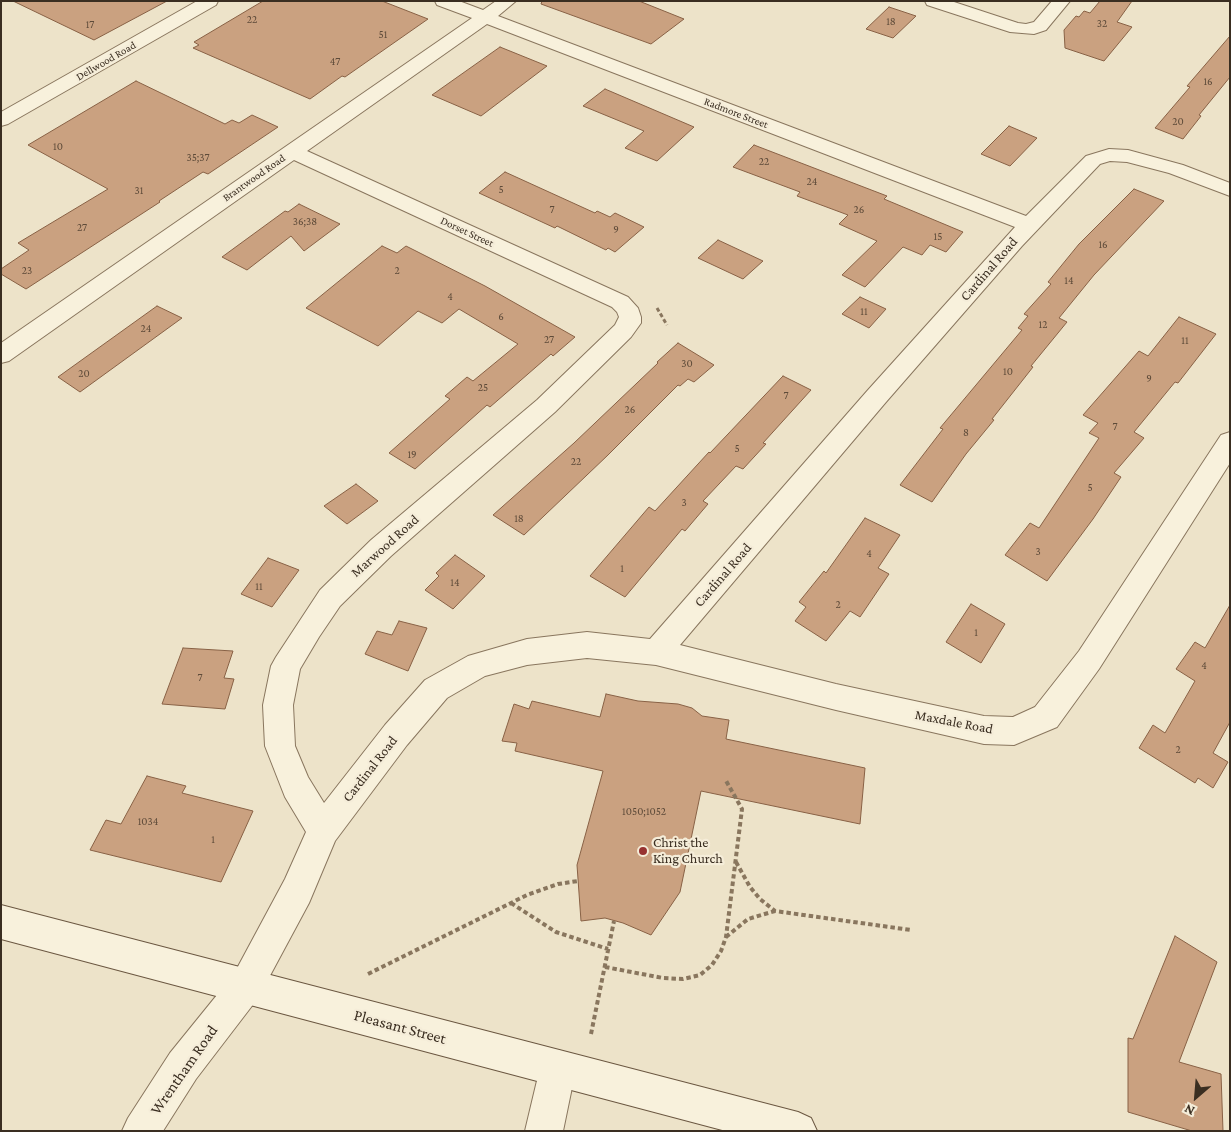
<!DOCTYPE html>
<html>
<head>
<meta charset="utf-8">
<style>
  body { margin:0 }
  #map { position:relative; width:1231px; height:1132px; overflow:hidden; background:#ede3c9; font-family:"Crimson Pro",serif }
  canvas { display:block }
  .frame { position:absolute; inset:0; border:2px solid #3a2e21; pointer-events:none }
  .north { position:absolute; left:1171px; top:1072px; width:50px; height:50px; -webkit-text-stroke:4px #f5edd9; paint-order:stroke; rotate:207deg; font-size:14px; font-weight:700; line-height:20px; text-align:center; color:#3a2e21 }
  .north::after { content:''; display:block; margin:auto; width:18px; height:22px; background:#3a2e21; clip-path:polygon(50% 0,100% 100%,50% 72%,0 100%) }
</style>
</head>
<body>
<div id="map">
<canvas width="1231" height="1132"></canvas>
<div class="frame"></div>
<div class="north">N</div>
</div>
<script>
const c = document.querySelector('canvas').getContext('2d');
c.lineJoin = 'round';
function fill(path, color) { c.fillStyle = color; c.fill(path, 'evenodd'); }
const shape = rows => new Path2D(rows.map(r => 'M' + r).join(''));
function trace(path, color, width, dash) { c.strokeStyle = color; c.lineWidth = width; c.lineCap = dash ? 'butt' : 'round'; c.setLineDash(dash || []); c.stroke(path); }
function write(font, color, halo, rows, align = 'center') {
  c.font = font + ' "Crimson Pro",serif'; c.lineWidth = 4.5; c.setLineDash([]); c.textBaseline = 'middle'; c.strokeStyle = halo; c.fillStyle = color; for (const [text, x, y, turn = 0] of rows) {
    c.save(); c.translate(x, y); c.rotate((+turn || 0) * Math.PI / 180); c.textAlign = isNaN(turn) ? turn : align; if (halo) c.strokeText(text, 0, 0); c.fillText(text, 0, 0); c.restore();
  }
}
const building = shape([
  [13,1,167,1,94,40,13,1],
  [263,1,382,1,428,19,345,77,342,76,310,99,193,48,199,45,194,42,263,1],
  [542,1,639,1,684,19,651,44,541,4,542,1],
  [1100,1,1132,1,1117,22,1132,27,1104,61,1065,48,1064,30,1076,16,1079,17,1084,11,1090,13,1100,1],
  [889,7,916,16,893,38,866,29,889,7],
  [1230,36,1230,77,1199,115,1201,116,1183,139,1155,128,1190,87,1187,86,1230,36],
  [500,47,547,66,481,116,432,95,500,47],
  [136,81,225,124,232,120,239,123,252,115,278,127,208,174,203,172,159,201,160,202,26,289,1,274,1,269,29,250,18,243,108,189,28,145,136,81],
  [605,89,694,127,657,161,625,148,644,131,583,106,605,89],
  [1009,126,1037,138,1010,166,981,154,1009,126],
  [754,145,887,196,884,199,963,232,946,252,930,245,922,255,903,247,865,287,842,275,877,241,839,224,848,215,797,196,800,192,733,167,754,145],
  [505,172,595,213,597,211,610,217,615,213,644,227,615,252,608,248,606,250,557,226,555,228,479,193,505,172],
  [1134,189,1164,201,1094,275,1059,318,1067,322,1031,366,1033,367,992,419,994,420,966,454,932,502,900,485,943,429,940,428,1022,330,1018,328,1028,316,1024,314,1051,284,1048,282,1079,244,1134,189],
  [299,204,340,224,304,251,291,236,247,270,222,257,285,211,288,212,299,204],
  [718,240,763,261,743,279,698,258,718,240],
  [382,246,397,253,406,246,485,286,575,337,553,356,551,354,490,407,487,405,415,469,389,453,450,399,445,396,467,377,473,381,518,344,459,309,442,323,418,311,378,346,306,308,382,246],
  [860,297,886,309,869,328,842,314,860,297],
  [157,306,182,318,80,392,58,377,157,306],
  [1179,317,1216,334,1178,383,1175,382,1134,432,1144,438,1114,473,1121,477,1093,519,1047,581,1005,555,1030,523,1039,528,1099,438,1089,433,1098,423,1083,415,1139,351,1148,356,1179,317],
  [678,343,714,365,694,382,688,379,680,386,678,385,608,455,524,535,493,515,574,443,658,363,657,362,678,343],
  [783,376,811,390,763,443,766,444,743,469,736,466,703,501,708,504,685,531,682,529,625,597,590,576,649,507,655,511,709,452,710,453,783,376],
  [356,484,378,501,347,524,324,506,356,484],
  [865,518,900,535,878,568,889,574,860,617,850,611,826,641,795,621,806,607,799,602,824,571,826,573,865,518],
  [455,555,485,576,453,609,425,590,439,576,436,573,455,555],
  [268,558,299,570,272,607,241,594,268,558],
  [971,604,1005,624,981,663,946,642,971,604],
  [1230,605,1230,722,1213,753,1228,762,1213,788,1198,778,1195,783,1139,748,1153,725,1165,733,1195,681,1176,669,1195,642,1205,648,1230,605],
  [399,621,427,628,408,671,365,654,377,631,392,635,399,621],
  [183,648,233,651,224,678,234,679,225,709,162,704,183,648],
  [606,694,638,701,678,704,692,708,702,716,729,720,726,739,865,768,860,824,701,791,680,892,651,935,623,923,605,918,581,921,577,865,603,771,515,751,517,743,502,741,514,704,529,709,532,701,600,717,606,694],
  [147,776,186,786,182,793,253,811,221,882,90,850,106,820,121,824,147,776],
  [1175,936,1217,962,1179,1062,1221,1074,1223,1131,1192,1131,1128,1112,1128,1038,1133,1039,1175,936]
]);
const pathFar1 = shape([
  [657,308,667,325]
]);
const path = shape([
  [736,862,750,887,760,899,775,911,911,930],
  [511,903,556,932,608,949],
  [726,937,748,919,775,911],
  [605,967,663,978,683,979,700,975,712,965,721,951,726,937,742,809,725,779],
  [368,974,527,895,558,884,578,881],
  [591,1034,614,921]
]);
const minor = shape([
  [197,1,218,1,216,5,8,124,1,126,1,112,197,1],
  [435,1,459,1,483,10,496,1,516,1,498,16,1026,216,1086,156,1109,149,1128,150,1183,165,1230,183,1230,196,1169,173,1127,162,1110,161,1100,164,1022,246,886,402,680,645,836,684,984,716,1013,717,1035,707,1079,651,1221,435,1230,432,1230,463,1099,669,1057,727,1014,745,984,744,836,710,656,665,587,658,527,665,485,676,447,698,407,745,335,841,309,903,258,998,196,1079,163,1131,122,1131,128,1118,170,1053,234,974,285,879,306,832,285,797,265,746,263,705,271,666,276,657,320,590,371,540,537,400,615,325,619,317,617,312,612,307,294,160,9,361,1,363,1,343,472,18,437,5,435,1],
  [487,24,1015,227,868,390,650,639,587,632,527,639,468,656,425,680,385,725,324,803,308,777,295,746,293,705,300,669,319,637,340,606,391,556,555,412,631,337,641,323,641,317,638,308,628,297,307,151,487,24],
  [925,1,951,1,1018,23,1026,24,1034,22,1052,1,1070,1,1046,30,1034,34,1010,32,927,5,925,1],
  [558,1050,571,1055,576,1068,563,1131,525,1131,540,1068,545,1055,558,1050]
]);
const secondary = shape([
  [1,905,798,1112,811,1118,817,1131,726,1131,1,939,1,905]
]);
const markers = [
  [643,851,5,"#973230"]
];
const numberNames = [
  ["22",252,20],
  ["18",891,22],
  ["32",1102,24],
  ["17",90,25],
  ["51",383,35],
  ["47",335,62],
  ["16",1208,82],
  ["20",1178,122],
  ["10",58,147],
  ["35;37",198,158],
  ["22",764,162],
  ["24",812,182],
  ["5",501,190],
  ["31",139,191],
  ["7",552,210],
  ["26",859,210],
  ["36;38",305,222],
  ["27",82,228],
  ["9",616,230],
  ["15",938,237],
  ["16",1103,245],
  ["23",27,271],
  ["2",397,271],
  ["14",1069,281],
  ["4",450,297],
  ["11",864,312],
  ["6",501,317],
  ["12",1043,325],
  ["24",146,329],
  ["27",549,340],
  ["11",1185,341],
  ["30",687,364],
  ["10",1008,372],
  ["20",84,374],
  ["9",1149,379],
  ["25",483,388],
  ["7",786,396],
  ["26",630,410],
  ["7",1115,427],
  ["8",966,433],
  ["5",737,449],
  ["19",412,455],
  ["22",576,462],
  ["5",1090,488],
  ["3",684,503],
  ["18",519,519],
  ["3",1038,552],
  ["4",869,554],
  ["1",622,569],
  ["14",455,583],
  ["11",259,587],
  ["2",838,605],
  ["1",976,633],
  ["4",1204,666],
  ["7",200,678],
  ["2",1178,750],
  ["1050;1052",644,812],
  ["1034",148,822],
  ["1",213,840]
];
const farStreetnames = [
  ["Dellwood Road",106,61,-30],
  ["Radmore Street",736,113,21],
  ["Brantwood Road",254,178,-35],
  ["Dorset Street",467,232,25]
];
const streetNames = [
  ["Cardinal Road",989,269,-49],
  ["Marwood Road",385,546,-42],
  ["Cardinal Road",723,575,-49],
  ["Maxdale Road",954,722,11],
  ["Cardinal Road",370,769,-52]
];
const poiNames = [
  ["Christ the",653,843],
  ["King Church",653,859]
];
const nearStreetnames = [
  ["Pleasant Street",400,1027,15],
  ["Wrentham Road",184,1070,-55]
];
fill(building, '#caa180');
trace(building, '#886145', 1);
trace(minor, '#89765e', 2);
trace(secondary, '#6b5741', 2);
trace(pathFar1, '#89765e', 3, [4, 2.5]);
trace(path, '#89765e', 4, [4.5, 3]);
fill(minor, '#f8f1dc');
fill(secondary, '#f8f1dc');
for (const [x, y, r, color] of markers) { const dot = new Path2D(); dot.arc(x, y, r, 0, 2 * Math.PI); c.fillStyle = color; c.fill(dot); trace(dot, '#f5edd9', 2); }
write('11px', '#5e4b39', null, numberNames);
write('11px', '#3a2e21', '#f5edd9', farStreetnames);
write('14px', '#3a2e21', '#f5edd9', streetNames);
write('14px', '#3a2e21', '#f5edd9', poiNames, 'left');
write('16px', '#3a2e21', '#f5edd9', nearStreetnames);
</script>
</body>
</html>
